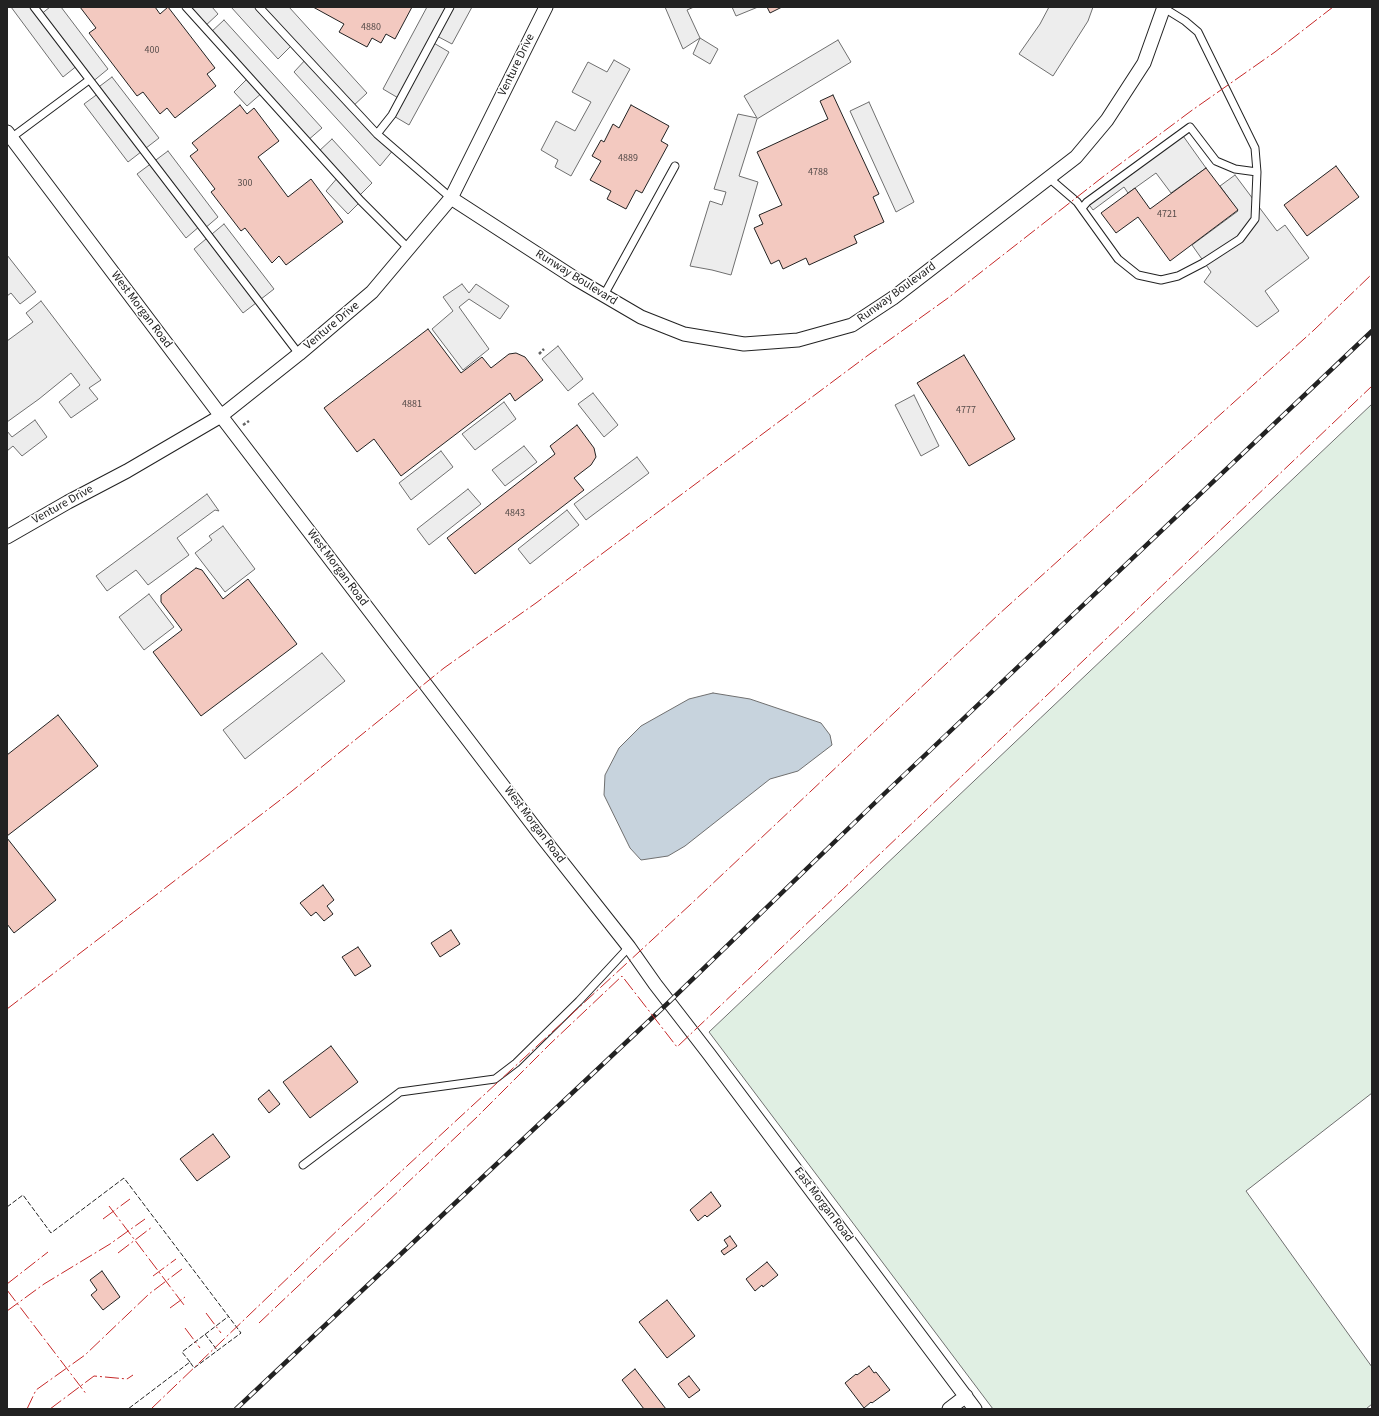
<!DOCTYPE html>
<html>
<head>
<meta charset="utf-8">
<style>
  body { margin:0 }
  #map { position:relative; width:1379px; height:1416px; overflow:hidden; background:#fff; font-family:"Source Sans 3",sans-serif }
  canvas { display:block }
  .frame { position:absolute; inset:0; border:8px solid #222; pointer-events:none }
</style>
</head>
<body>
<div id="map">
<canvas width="1379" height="1416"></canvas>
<div class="frame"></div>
</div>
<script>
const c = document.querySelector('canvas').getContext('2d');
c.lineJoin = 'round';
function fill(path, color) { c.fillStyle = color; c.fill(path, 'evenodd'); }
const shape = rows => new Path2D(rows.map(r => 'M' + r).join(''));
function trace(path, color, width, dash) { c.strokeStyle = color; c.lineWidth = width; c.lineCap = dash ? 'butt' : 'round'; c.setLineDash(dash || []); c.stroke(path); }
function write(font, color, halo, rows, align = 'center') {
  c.font = font + ' "Source Sans 3",sans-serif'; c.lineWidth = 3; c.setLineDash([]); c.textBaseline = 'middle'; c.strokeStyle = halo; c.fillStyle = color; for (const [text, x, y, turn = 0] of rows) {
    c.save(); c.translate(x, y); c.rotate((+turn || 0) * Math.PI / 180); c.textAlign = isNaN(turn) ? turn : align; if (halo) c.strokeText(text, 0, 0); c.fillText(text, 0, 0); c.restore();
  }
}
const green = shape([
  [1372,404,1372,1093,1246,1191,1372,1367,1372,1404,1366,1409,993,1409,709,1032,1372,404]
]);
const parking = shape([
  [11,7,34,7,40,15,50,7,61,7,108,69,91,83,78,65,63,77,11,7],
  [186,7,212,7,218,14,204,27,186,7],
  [231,7,289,7,367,93,352,107,394,149,380,166,294,72,307,58,293,44,278,59,231,7],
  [427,7,472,7,452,44,435,35,432,42,449,52,409,125,392,115,400,99,383,89,427,7],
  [665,7,694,7,687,10,700,38,718,49,710,64,693,54,700,38,683,49,665,7],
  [732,7,758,7,736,16,732,7],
  [1049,7,1093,7,1088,21,1053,76,1019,54,1040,24,1049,7],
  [224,20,322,128,307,141,263,92,247,106,234,92,249,77,210,33,224,20],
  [838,40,851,62,757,119,739,176,758,182,731,275,712,270,690,266,710,201,722,205,726,192,714,189,738,114,757,118,744,96,838,40],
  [614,60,630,69,571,176,555,167,558,160,541,150,556,121,575,131,591,102,572,92,588,62,607,72,614,60],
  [112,77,159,138,128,162,84,104,99,93,96,89,112,77],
  [869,102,914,202,896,212,850,111,869,102],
  [1181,133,1206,168,1171,193,1156,173,1128,193,1124,187,1093,210,1087,202,1181,133],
  [332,139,372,183,358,197,361,201,348,214,326,191,339,176,318,152,332,139],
  [168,151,218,217,204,229,200,226,186,238,137,174,168,151],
  [1235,175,1277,231,1285,225,1309,258,1265,291,1279,311,1257,327,1204,282,1211,272,1192,245,1238,211,1220,186,1235,175],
  [224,224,274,289,243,313,194,249,224,224],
  [7,255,36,292,20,304,11,293,7,296,7,255],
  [462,284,469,293,476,284,509,306,500,319,469,299,459,307,489,349,463,370,432,329,453,311,443,297,462,284],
  [41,301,101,380,89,388,98,399,71,418,59,402,80,385,71,373,39,399,7,422,7,341,33,322,26,313,41,301],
  [558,346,583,379,568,391,542,359,558,346],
  [593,393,618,425,604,437,578,404,593,393],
  [914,395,939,446,921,456,895,405,914,395],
  [504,402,516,419,475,450,462,434,504,402],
  [35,420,47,437,22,456,13,446,7,451,7,431,12,437,35,420],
  [524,446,537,462,505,486,492,470,524,446],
  [441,451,453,467,411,500,399,483,441,451],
  [637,457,649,473,586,520,574,504,637,457],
  [468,489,481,504,429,545,417,529,468,489],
  [207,494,219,511,215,510,177,538,189,555,148,585,136,570,107,591,96,576,207,494],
  [567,510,579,525,530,564,518,549,567,510],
  [223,526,255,569,225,592,195,553,212,540,209,536,223,526],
  [149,594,174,627,144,650,119,617,149,594],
  [322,653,345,681,245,759,223,730,322,653]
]);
const water = shape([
  [713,693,750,699,821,723,830,735,832,745,798,771,770,779,685,846,668,856,641,860,630,848,604,795,605,775,619,748,641,726,689,699,713,693]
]);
const building = shape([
  [80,7,155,7,160,14,168,7,215,68,207,74,216,86,175,118,167,108,160,114,143,92,137,96,89,33,96,28,80,7],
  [313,7,412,7,395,39,386,34,381,43,372,38,367,47,339,32,344,24,313,7],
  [767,7,782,7,770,13,767,7],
  [833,95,879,194,873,197,884,222,854,236,857,243,809,265,806,258,783,269,779,260,771,264,754,228,763,224,759,215,782,205,757,152,828,119,820,101,833,95],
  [240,105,247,114,254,108,279,141,258,157,288,197,311,179,343,222,286,265,279,256,272,263,245,228,241,231,211,192,215,189,190,156,198,150,192,143,240,105],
  [631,105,669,126,661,141,668,145,642,193,636,190,626,209,607,199,611,191,590,180,601,161,592,156,601,140,604,142,613,124,619,128,631,105],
  [1336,166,1359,197,1307,236,1284,205,1336,166],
  [1206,168,1238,210,1170,261,1138,217,1116,233,1101,213,1135,188,1150,209,1206,168],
  [428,329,461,373,482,357,491,368,509,354,516,353,525,357,543,380,515,401,510,393,401,476,374,439,357,452,324,408,428,329],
  [964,355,1015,439,969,466,917,383,964,355],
  [577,425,594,448,596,457,591,465,574,478,584,490,475,574,447,538,555,454,550,446,577,425],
  [196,568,202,570,223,599,248,579,297,644,201,716,153,652,182,630,161,602,161,595,196,568],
  [58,715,98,766,7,836,7,755,58,715],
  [7,838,56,900,14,933,7,924,7,838],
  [323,885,334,900,327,906,333,914,324,921,316,912,311,916,300,903,323,885],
  [451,930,460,944,440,957,431,943,451,930],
  [358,947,371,966,355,976,342,957,358,947],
  [331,1046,358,1082,310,1118,283,1082,331,1046],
  [269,1090,280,1104,269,1113,258,1099,269,1090],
  [213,1134,230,1157,197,1181,180,1159,213,1134],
  [711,1192,721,1206,707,1217,705,1215,698,1221,690,1210,711,1192],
  [730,1236,737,1246,724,1255,721,1251,728,1246,724,1240,730,1236],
  [767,1262,778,1275,763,1287,762,1285,755,1291,746,1279,767,1262],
  [102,1271,120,1297,103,1310,91,1295,97,1290,90,1280,102,1271],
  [667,1300,695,1336,667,1358,639,1322,667,1300],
  [869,1366,874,1373,876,1372,890,1390,872,1403,871,1402,864,1408,845,1383,856,1374,857,1375,869,1366],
  [635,1369,666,1409,644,1409,622,1380,635,1369],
  [689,1376,700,1390,689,1398,678,1384,689,1376]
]);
const path = shape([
  [539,354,544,349],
  [243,425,249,421]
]);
const service = shape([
  [34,7,299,354],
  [186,7,361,201,409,249],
  [259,7,377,134,451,198],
  [377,134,392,115,450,7],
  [11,138,89,80],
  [1049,178,1077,202,1118,259,1138,275,1161,280,1178,276,1203,263,1240,239,1255,219,1257,172,1255,148,1198,32,1185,21,1164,8],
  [1082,208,1087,202,1190,127,1216,161,1235,169,1257,172],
  [604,295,675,166],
  [303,1165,400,1092,495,1079,516,1063,579,1001,629,947]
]);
const minor = shape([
  [7,132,221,416,539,833,629,947,655,984,709,1054,975,1409],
  [451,198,576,279,641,317,684,334,744,344,798,340,852,325,893,298,1076,157,1107,120,1144,63,1164,7],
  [7,537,68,502,127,471,221,416,299,354,372,292,451,198,546,7],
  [949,1409,966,1396]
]);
const rail = shape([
  [236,1409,669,1002,884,794,1372,331]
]);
const fence = shape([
  [7,1207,23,1195,51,1233,124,1178,241,1333,194,1368,190,1362,128,1409],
  [205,1334,217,1350],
  [190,1362,182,1352,229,1316]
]);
const power = shape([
  [7,1009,292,791,444,668,536,603,867,356,948,298,1104,176,1191,111,1275,52,1333,7],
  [109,1206,184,1305],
  [103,1219,130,1199],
  [118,1253,152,1227],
  [153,1276,176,1259],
  [7,1284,48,1252],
  [7,1290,87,1395],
  [170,1308,185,1297],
  [7,1311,44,1284,110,1244,145,1219],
  [206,1313,221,1333],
  [259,1323,477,1117,550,1044,622,976,677,1047,1372,386],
  [185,1328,200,1348],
  [27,1409,36,1390,85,1355,149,1294,182,1269],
  [50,1409,94,1376,127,1379,133,1375],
  [151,1409,343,1225,691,904,998,615,1314,330,1372,274]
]);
const numberNames = [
  ["4880",371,28],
  ["400",152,51],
  ["4889",628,159],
  ["4788",818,173],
  ["300",245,184],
  ["4721",1167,215],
  ["4881",412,405],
  ["4777",966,411],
  ["4843",515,514]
];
const streetNames = [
  ["Venture Drive",517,65,-64],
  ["Runway Boulevard",576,278,32],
  ["Runway Boulevard",897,293,-36],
  ["West Morgan Road",141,310,53],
  ["Venture Drive",332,326,-40],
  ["Venture Drive",63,505,-29],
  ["West Morgan Road",337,568,53],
  ["West Morgan Road",534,825,53],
  ["East Morgan Road",823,1205,53]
];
fill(green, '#e0efe3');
trace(green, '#6f6f6f', 1);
fill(parking, '#ededed');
trace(parking, '#6f6f6f', 1);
fill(water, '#c7d3dd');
trace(water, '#6f6f6f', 1);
fill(building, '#f3c9c0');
trace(building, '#222', 1);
trace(service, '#222', 9);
trace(minor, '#222', 15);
trace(path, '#646464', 2.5, [3, 2]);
trace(service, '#fff', 7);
trace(minor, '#fff', 13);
trace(rail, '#222', 4.5);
trace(rail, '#fff', 3, [9]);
trace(fence, '#222', 1, [5, 2]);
trace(power, '#c62828', 1, [14, 3, 2, 3]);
write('10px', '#564c4a', null, numberNames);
write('12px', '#222', '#fff', streetNames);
</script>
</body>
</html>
